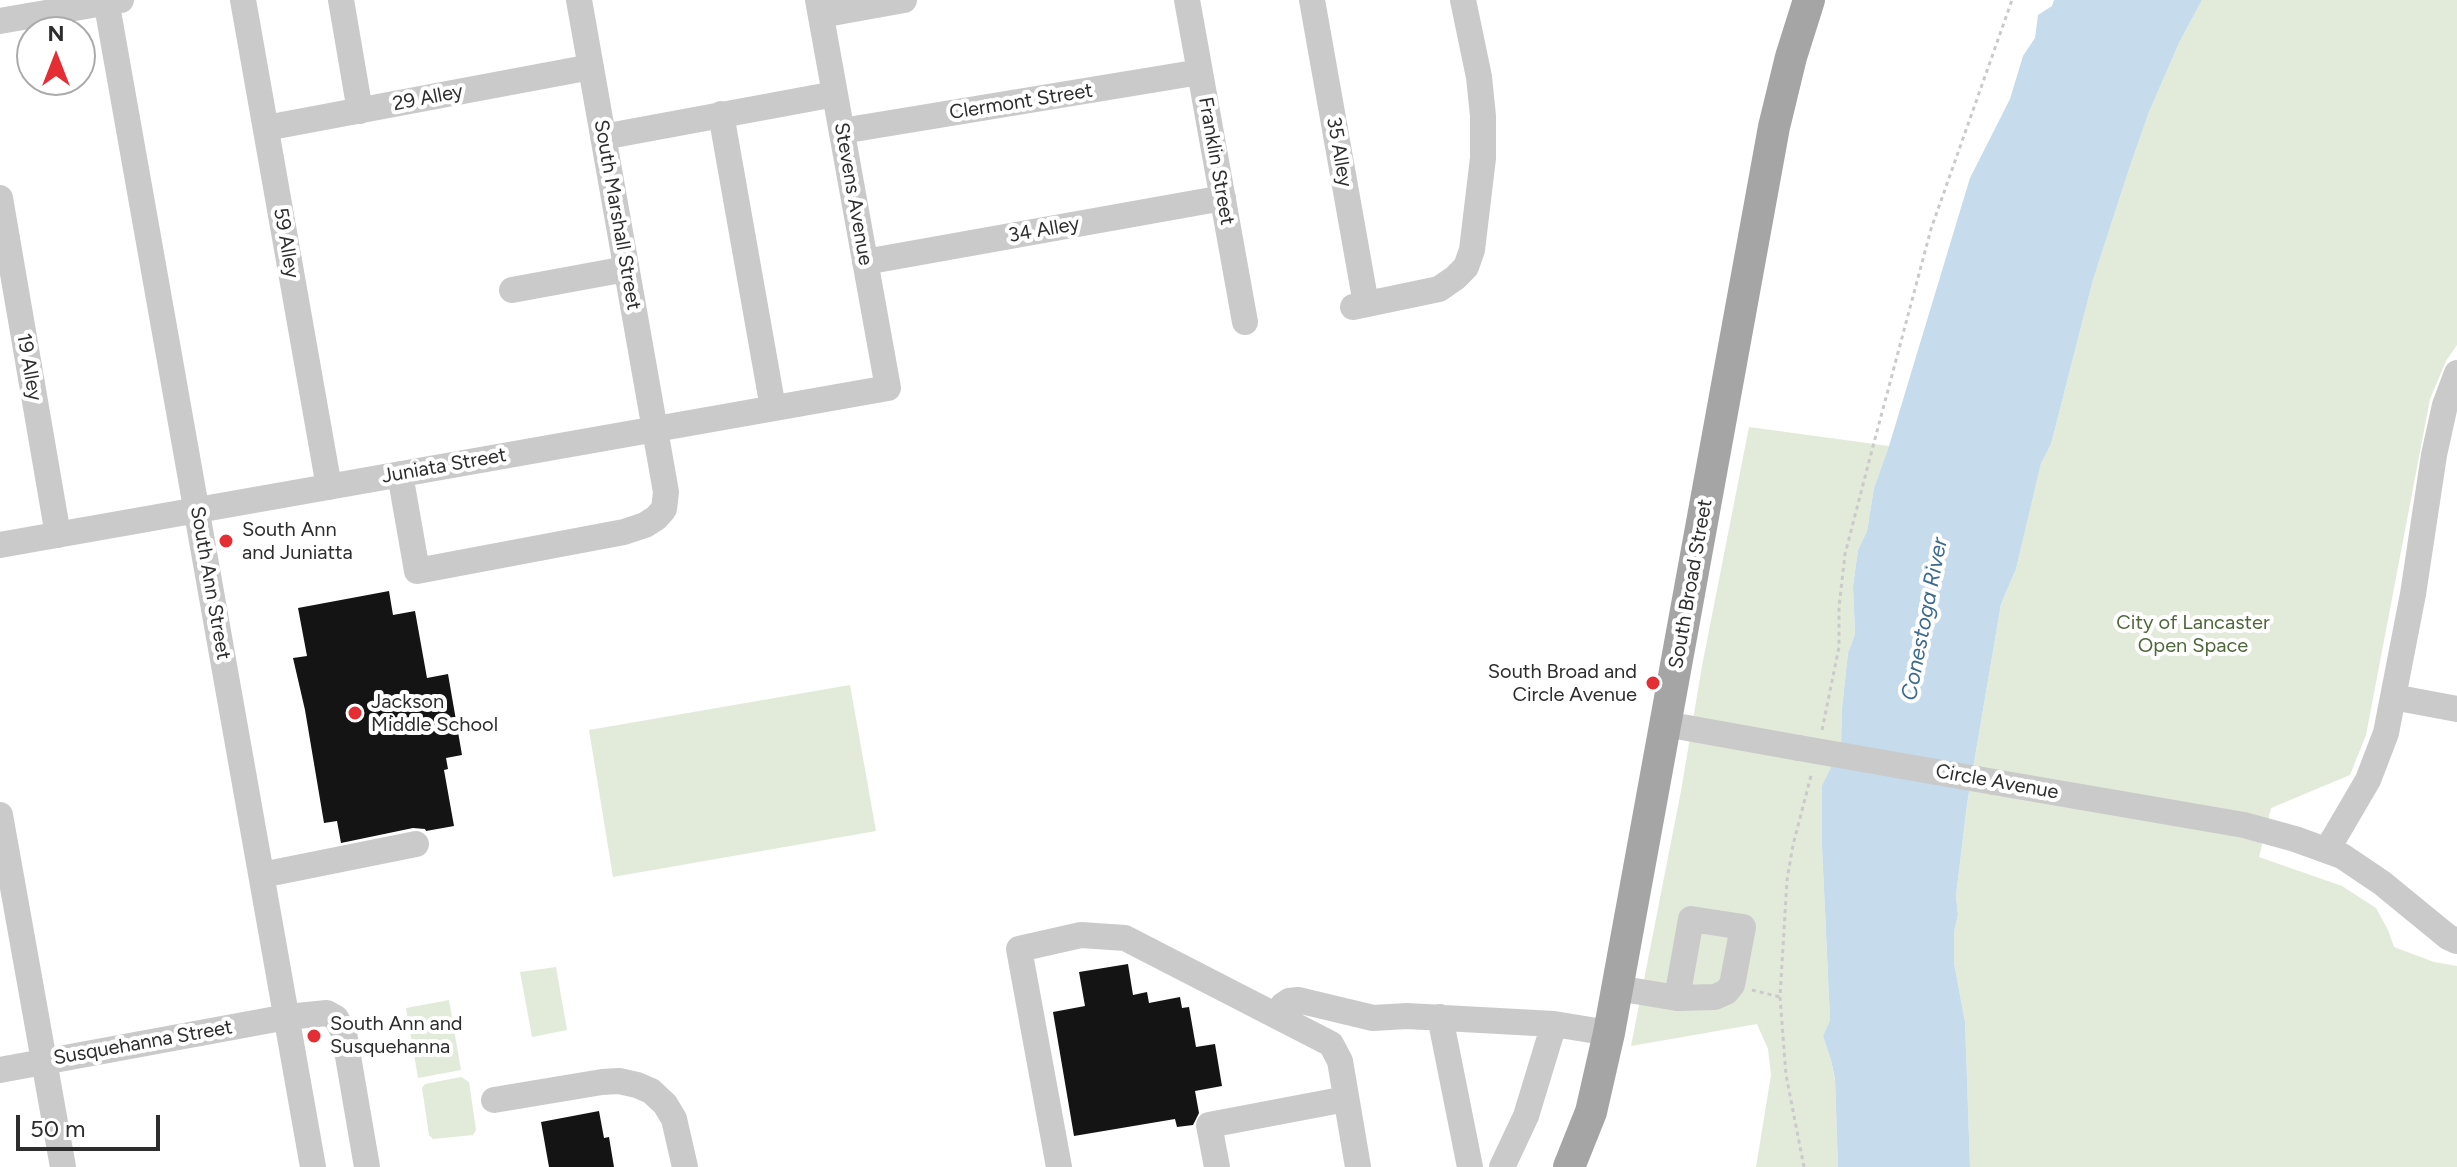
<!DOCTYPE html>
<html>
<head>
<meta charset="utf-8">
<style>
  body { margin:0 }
  #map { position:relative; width:2457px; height:1167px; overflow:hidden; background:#fff; font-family:Figtree,sans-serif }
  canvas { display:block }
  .north { position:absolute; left:16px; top:16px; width:80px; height:80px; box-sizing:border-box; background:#fff; border:2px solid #ababab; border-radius:50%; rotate:0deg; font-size:22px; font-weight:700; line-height:32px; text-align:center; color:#2d2d2d }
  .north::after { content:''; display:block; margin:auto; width:28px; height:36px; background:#e52e33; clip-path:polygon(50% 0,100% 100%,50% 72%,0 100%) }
  .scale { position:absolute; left:16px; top:1115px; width:144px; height:36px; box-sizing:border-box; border:4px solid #2d2d2d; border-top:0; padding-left:10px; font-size:24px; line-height:28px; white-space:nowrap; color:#2d2d2d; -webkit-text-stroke:6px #fff; paint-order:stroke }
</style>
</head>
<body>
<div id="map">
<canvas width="2457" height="1167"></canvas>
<div class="north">N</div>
<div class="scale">50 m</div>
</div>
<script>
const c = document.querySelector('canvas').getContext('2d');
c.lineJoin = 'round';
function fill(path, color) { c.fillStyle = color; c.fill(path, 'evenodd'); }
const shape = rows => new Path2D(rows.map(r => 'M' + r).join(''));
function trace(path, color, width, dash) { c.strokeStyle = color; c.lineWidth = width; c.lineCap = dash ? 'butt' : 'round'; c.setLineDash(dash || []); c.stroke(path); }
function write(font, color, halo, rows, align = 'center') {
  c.font = font + ' Figtree,sans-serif'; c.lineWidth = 8; c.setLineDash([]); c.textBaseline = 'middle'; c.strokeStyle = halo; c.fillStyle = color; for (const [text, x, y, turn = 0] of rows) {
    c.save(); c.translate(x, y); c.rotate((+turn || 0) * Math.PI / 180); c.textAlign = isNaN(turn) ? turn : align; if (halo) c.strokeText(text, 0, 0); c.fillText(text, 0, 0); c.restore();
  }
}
const green = shape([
  [2202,0,2457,0,2457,345,2446,361,2430,399,2366,735,2350,775,2271,808,2259,857,2342,886,2376,908,2388,930,2394,947,2434,962,2457,966,2457,1167,1970,1167,1965,1022,1954,963,1954,932,1958,915,1956,896,1967,804,2001,604,2016,569,2041,462,2051,444,2093,280,2129,169,2149,112,2179,43],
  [1749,427,1889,446,1874,488,1867,531,1858,550,1853,586,1855,634,1848,653,1842,708,1841,747,1822,846,1830,1020,1823,1036,1831,1060,1835,1080,1838,1167,1756,1167,1771,1075,1768,1049,1757,1024,1631,1046,1681,791,1702,666],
  [850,685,876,831,613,877,589,730],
  [556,967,567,1030,532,1037,520,972],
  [449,1000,461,1070,418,1078,406,1008],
  [461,1077,469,1082,476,1130,473,1135,433,1139,429,1135,422,1088,425,1084]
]);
const water = shape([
  [2054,0,2202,0,2179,43,2149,112,2129,169,2093,280,2051,444,2041,463,2016,569,2001,604,1967,804,1956,896,1958,915,1954,932,1954,963,1965,1022,1970,1167,1838,1167,1835,1079,1831,1060,1823,1036,1830,1020,1822,846,1822,786,1841,747,1842,708,1848,653,1855,634,1853,586,1858,550,1867,531,1874,488,1889,446,1970,178,2010,99,2023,56,2035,38,2038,15,2052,6]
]);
const building = shape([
  [389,591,393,615,415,611,427,678,448,674,462,755,446,758,448,769,444,770,454,826,426,831,425,829,413,828,341,843,337,821,324,823,305,710,293,658,307,656,298,608],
  [1128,964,1133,995,1147,992,1149,1003,1180,997,1182,1008,1189,1007,1196,1047,1215,1044,1222,1086,1195,1091,1199,1113,1193,1125,1177,1127,1175,1119,1074,1136,1053,1012,1085,1006,1079,972],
  [599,1111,604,1138,609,1137,614,1167,549,1167,541,1122]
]);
const path = shape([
  [1822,730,1839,647,1839,607,1845,554,1872,450,1931,229,2012,0],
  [1752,990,1780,997],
  [1804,1167,1786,1075,1780,997,1787,880,1793,845,1812,772]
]);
const minor = shape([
  [106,0,313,1167],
  [243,0,329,487],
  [341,0,360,111],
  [1187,0,1245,322],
  [1312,0,1366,304],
  [821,15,904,0],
  [0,21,121,0],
  [721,114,773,408],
  [266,128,591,67],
  [842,131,1200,72],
  [603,137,835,94],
  [0,198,58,535],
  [865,262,1223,198],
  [512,290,626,269],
  [1353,307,1439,289,1455,278,1466,267,1472,250,1483,158,1483,116,1479,77,1463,0],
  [400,474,417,571,624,532,645,525,656,518,664,509,666,492,579,0],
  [0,545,888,388,818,0],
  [2393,697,2457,709],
  [1665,724,1799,748],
  [1994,782,2244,825,2295,839,2342,856,2382,883,2448,937,2457,941],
  [0,815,63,1167],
  [2327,850,2368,780,2386,733,2413,594,2434,455,2445,405,2457,373],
  [262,875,416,844],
  [1617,988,1677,998,1715,997,1726,992,1732,985,1743,927,1691,919,1677,998],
  [1277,1015,1283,1005,1289,1001,1298,1000,1373,1018,1407,1016,1554,1024,1609,1033],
  [1440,1017,1470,1167],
  [0,1070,287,1017,327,1013,336,1018,344,1033,367,1167],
  [494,1100,602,1082,619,1081,637,1085,651,1091,665,1104,674,1119,685,1167],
  [1059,1167,1019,949,1081,935,1125,938,1331,1044,1340,1061,1358,1167],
  [1217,1167,1209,1125,1346,1099],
  [1502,1167,1526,1116,1554,1024]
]);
const major = shape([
  [1569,1167,1591,1112,1609,1033,1774,127,1791,57,1809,0]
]);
const minorBridge = shape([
  [1799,748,1994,782]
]);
const markers = [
  [226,541,8,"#e52e33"],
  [1653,683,8,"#e52e33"],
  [355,713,8,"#e52e33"],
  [314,1036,8,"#e52e33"]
];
const streetNames = [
  ["29 Alley",428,98,-11],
  ["Clermont Street",1021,102,-9],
  ["35 Alley",1339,152,80],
  ["Franklin Street",1216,161,80],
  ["Stevens Avenue",853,194,80],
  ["South Marshall Street",617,215,80],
  ["34 Alley",1044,230,-10],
  ["59 Alley",286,243,80],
  ["19 Alley",29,367,80],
  ["Juniata Street",444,466,-10],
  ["South Ann Street",210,583,80],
  ["South Broad Street",1691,584,-80],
  ["Circle Avenue",1997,782,10],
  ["Susquehanna Street",143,1043,-10]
];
const poiNames = [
  ["South Ann",242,530],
  ["and Juniatta",242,553],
  ["South Broad and",1637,672,"right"],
  ["Circle Avenue",1637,695,"right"],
  ["Jackson",371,702],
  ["Middle School",371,725],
  ["South Ann and",330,1024],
  ["Susquehanna",330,1047]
];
const parkNames = [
  ["City of Lancaster",2193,623],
  ["Open Space",2193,646]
];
const waterNames = [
  ["Conestoga River",1925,619,-79]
];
fill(green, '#e2ebda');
fill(water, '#c6dbeb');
fill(building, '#141414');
trace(path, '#cacaca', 3, [4, 4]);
trace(minor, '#cacaca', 26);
trace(major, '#a5a5a5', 32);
trace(minorBridge, '#cacaca', 26);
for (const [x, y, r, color] of markers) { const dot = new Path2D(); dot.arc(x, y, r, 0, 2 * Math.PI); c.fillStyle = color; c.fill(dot); trace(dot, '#fff', 3); }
write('20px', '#2d2d2d', '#fff', streetNames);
write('20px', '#2d2d2d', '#fff', poiNames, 'left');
write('20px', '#4e683a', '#fff', parkNames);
write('italic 22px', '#3b6b8f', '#fff', waterNames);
</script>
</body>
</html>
